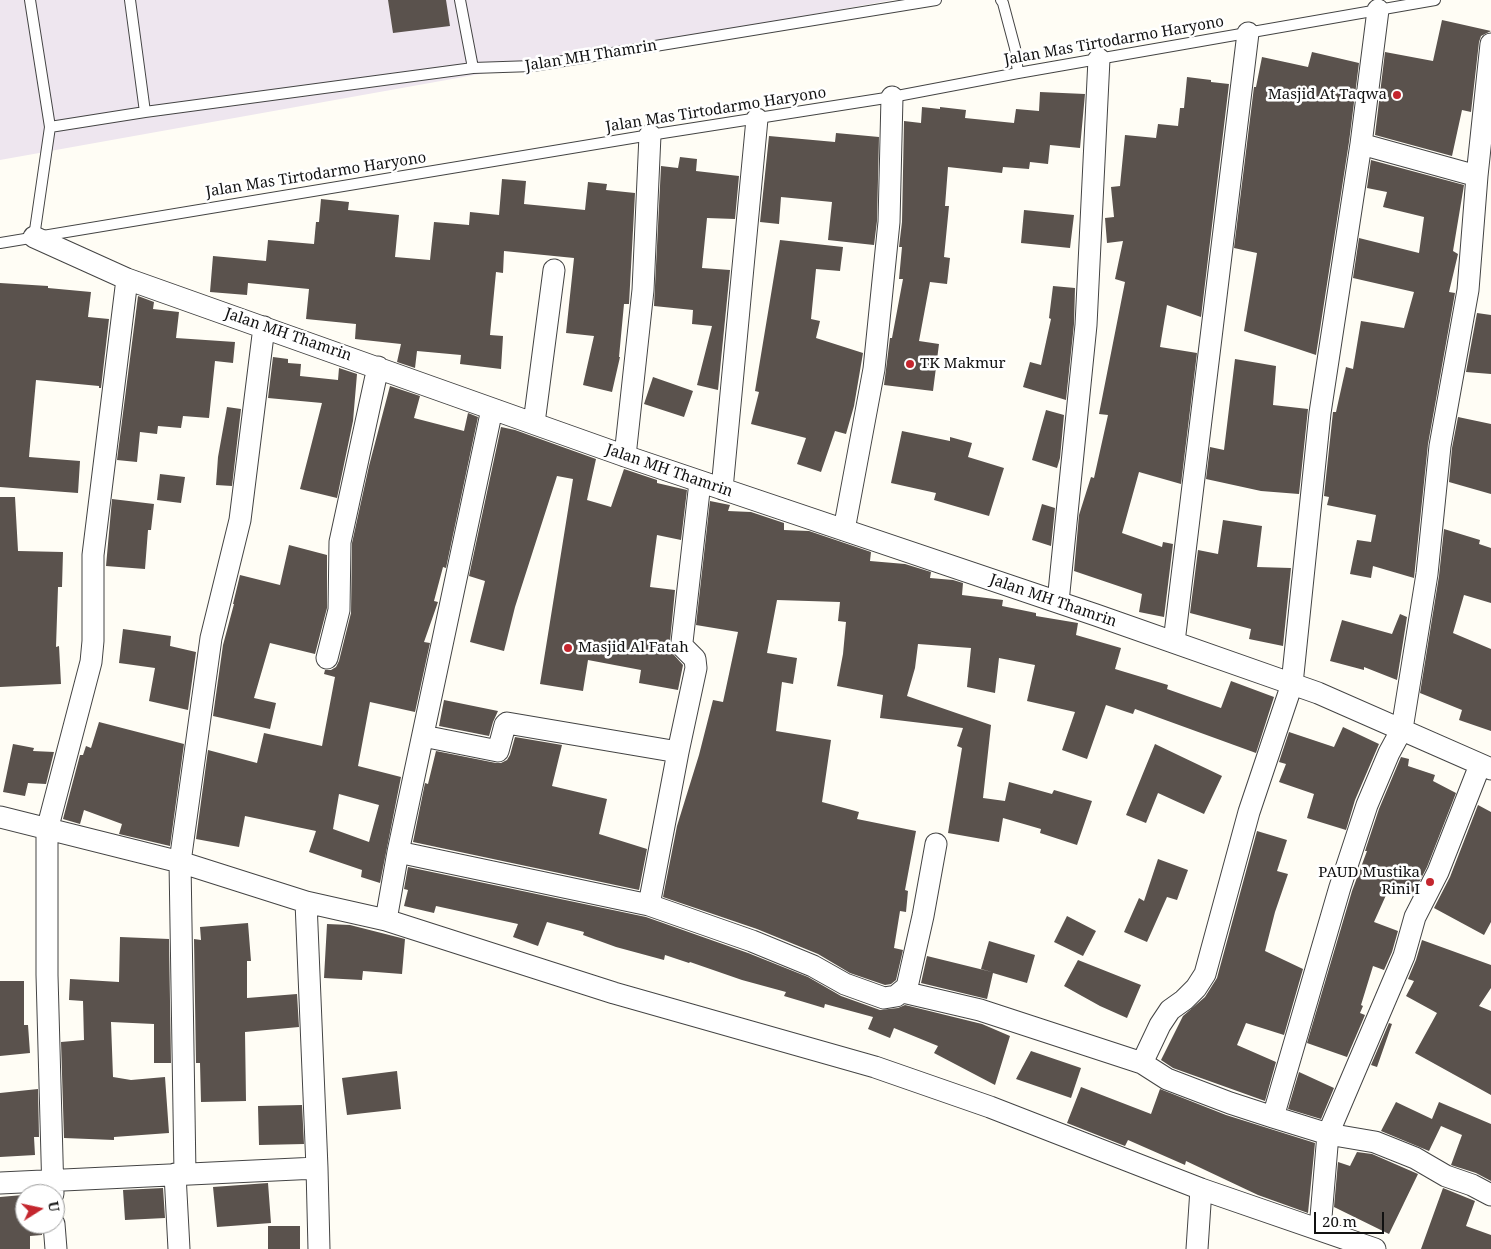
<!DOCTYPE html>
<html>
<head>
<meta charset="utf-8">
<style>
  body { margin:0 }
  #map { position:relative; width:1491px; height:1249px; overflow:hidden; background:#fffdf5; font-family:"Noto Serif",serif }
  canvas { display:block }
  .north { position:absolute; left:15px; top:1184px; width:50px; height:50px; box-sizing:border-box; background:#fff; border:1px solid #a0a0a0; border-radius:50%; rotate:80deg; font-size:14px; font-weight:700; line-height:20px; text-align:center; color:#111 }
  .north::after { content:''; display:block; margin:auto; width:18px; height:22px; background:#c4262e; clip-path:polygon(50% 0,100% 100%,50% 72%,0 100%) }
  .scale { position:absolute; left:1314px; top:1212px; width:70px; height:22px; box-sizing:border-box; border:2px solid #111; border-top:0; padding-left:6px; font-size:15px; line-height:18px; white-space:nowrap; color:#111; -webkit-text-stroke:4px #fff; paint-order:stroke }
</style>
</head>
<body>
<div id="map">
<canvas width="1491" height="1249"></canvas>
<div class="north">U</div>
<div class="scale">20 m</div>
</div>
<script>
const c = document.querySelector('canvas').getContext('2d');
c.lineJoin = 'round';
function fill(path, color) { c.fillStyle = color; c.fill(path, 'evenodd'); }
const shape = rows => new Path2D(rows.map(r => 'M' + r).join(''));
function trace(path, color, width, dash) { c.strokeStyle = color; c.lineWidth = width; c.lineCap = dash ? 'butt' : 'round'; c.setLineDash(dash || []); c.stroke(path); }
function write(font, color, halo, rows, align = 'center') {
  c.font = font + ' "Noto Serif",serif'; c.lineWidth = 5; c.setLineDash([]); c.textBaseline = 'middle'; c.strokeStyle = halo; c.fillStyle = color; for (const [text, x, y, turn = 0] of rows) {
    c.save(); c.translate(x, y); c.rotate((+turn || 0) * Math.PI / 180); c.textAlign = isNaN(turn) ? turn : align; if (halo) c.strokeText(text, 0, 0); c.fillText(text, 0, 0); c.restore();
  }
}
const industrial = shape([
  [0,0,893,0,0,160]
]);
const building = shape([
  [388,0,446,0,450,26,393,33],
  [1442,20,1491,31,1481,36,1479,42,1471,112,1462,110,1452,156,1375,135,1385,52,1433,61],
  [1312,52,1359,63,1349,142,1316,355,1244,331,1257,253,1234,248,1254,87,1256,87,1262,57,1308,67],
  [1187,77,1211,80,1211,82,1229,84,1201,317,1167,305,1160,347,1197,353,1181,484,1139,472,1122,533,1162,547,1163,542,1173,544,1164,617,1139,612,1142,594,1074,571,1079,515,1091,477,1094,478,1108,415,1099,414,1125,282,1115,279,1123,241,1107,243,1105,218,1114,217,1111,187,1120,186,1125,135,1156,138,1158,124,1178,126,1180,108,1184,108],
  [1040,92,1085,94,1080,148,1050,145,1048,164,1030,162,1029,169,1003,167,1002,173,948,167,945,206,949,206,944,257,950,258,947,284,930,282,919,341,939,344,933,391,884,385,890,338,892,338,903,279,899,279,902,247,899,247,902,222,904,121,921,123,922,107,940,109,940,107,966,110,965,118,1014,123,1016,109,1039,111],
  [836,133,879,137,877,221,874,245,828,240,832,202,781,197,779,224,760,222,769,136,835,142],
  [680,157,697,159,696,171,739,176,735,219,707,218,702,268,730,270,718,390,697,385,712,326,692,324,693,310,654,306,661,166,678,168],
  [1371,160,1464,185,1453,251,1458,254,1449,292,1455,293,1428,444,1414,578,1373,566,1371,578,1350,574,1357,540,1371,542,1376,515,1327,505,1329,497,1324,496,1333,412,1336,412,1346,367,1353,369,1361,321,1404,328,1414,292,1353,278,1359,238,1419,253,1424,217,1383,207,1387,192,1367,188],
  [502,179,526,181,524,204,585,210,588,182,607,184,606,190,635,193,629,304,624,304,619,357,620,357,612,392,583,385,594,336,566,333,574,258,504,251,503,273,496,272,490,335,503,336,501,369,460,364,461,355,417,351,415,368,397,362,401,344,355,339,356,324,306,319,309,289,248,283,247,295,210,292,213,256,266,261,268,240,314,244,316,222,319,222,321,199,349,202,348,210,399,215,395,257,430,260,434,222,469,225,470,212,499,215],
  [1024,210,1074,215,1070,248,1021,243],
  [780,240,843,247,840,271,816,269,811,319,820,321,816,338,863,353,854,406,846,434,835,431,821,472,797,464,806,438,751,424,759,392,755,391],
  [0,283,48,286,48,288,91,292,88,317,109,319,101,388,99,388,99,386,36,380,29,457,80,461,78,493,0,487],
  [1053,286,1075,288,1074,324,1066,400,1023,387,1030,362,1041,365,1051,319,1049,318],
  [138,296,154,302,153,309,179,312,176,338,235,342,233,363,215,361,209,418,183,416,181,428,158,426,157,434,140,432,137,462,117,460],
  [1477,313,1491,315,1491,374,1466,372],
  [273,357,288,359,288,363,301,364,300,376,338,380,339,368,357,374,353,421,337,498,300,489,322,403,268,398],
  [1235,359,1276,366,1273,405,1308,409,1299,494,1261,491,1206,479,1210,447,1224,450],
  [653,377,693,391,684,417,644,404],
  [390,386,420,396,414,418,464,431,468,413,478,417,446,568,443,567,434,601,438,602,424,642,430,643,415,712,370,702,358,766,401,777,380,883,361,877,362,870,309,852,316,831,245,816,239,847,196,839,208,750,257,763,264,733,322,746,335,677,324,674,325,670,331,670,336,667,339,661,351,613,352,543,369,466],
  [339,794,379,805,369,842,333,829],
  [227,407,241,409,232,486,216,485,218,457],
  [1046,410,1064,415,1060,458,1057,468,1032,460],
  [1458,417,1491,424,1491,494,1449,482,1452,448],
  [501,427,515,430,596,459,587,500,611,507,624,469,657,480,657,483,687,490,681,540,657,535,650,587,675,590,670,641,671,649,674,655,683,665,678,690,639,683,641,670,588,660,583,691,540,684,573,479,557,476,515,607,504,651,470,642,485,581,469,576],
  [902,431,950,441,950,437,972,443,968,457,1004,468,989,516,934,500,936,493,891,483],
  [160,474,185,477,181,503,157,500],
  [0,497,15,497,18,551,63,552,62,587,58,587,56,647,59,646,61,684,0,687],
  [112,499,154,504,151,530,148,530,145,569,106,566],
  [710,501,730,505,728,511,751,512,784,523,784,530,809,531,871,552,870,561,905,564,931,572,930,578,953,580,963,583,962,595,1003,600,1002,606,1036,613,1036,616,1078,623,1076,635,1121,648,1115,669,1168,685,1167,689,1221,708,1231,681,1274,697,1256,753,1135,709,1133,714,1106,705,1087,759,1062,750,1075,712,1027,701,1035,665,999,658,995,693,967,687,971,648,918,644,915,668,907,696,991,725,983,798,1005,801,1009,782,1052,794,1054,790,1092,801,1077,845,1040,833,1041,829,1003,818,999,842,948,833,962,748,957,746,963,728,880,718,883,695,837,686,843,654,846,622,838,621,840,602,777,600,767,653,797,658,793,684,782,682,776,731,831,740,822,802,859,812,857,819,916,831,905,890,908,891,906,912,900,911,894,948,903,950,896,980,891,984,885,985,850,973,818,954,757,929,663,897,677,826,699,755,713,700,723,702,738,632,696,625],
  [1042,504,1055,508,1051,546,1032,540],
  [1223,520,1262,526,1257,567,1291,568,1283,646,1249,639,1251,629,1190,613,1198,550,1218,554],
  [1444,529,1480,540,1479,544,1491,548,1491,603,1464,595,1453,633,1491,649,1491,731,1459,720,1462,710,1420,693,1439,576],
  [289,545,327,555,327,608,315,654,270,643,254,698,276,703,270,729,213,716,223,645,234,604,233,604,240,575,280,585],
  [1400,614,1407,617,1397,680,1364,667,1364,670,1330,661,1342,620,1392,634],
  [123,629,171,636,170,646,196,652,188,710,149,701,155,668,119,663],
  [444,700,498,711,493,722,489,736,439,726],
  [99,722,184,744,170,846,119,834,122,824,84,810,80,824,63,819,80,755,83,755,86,746,91,748],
  [1343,727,1379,744,1355,800,1346,830,1307,818,1314,794,1279,782,1286,764,1279,762,1289,732,1334,747],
  [515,737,562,745,552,786,607,799,599,834,647,849,639,890,413,842,425,783,428,784,436,751,496,763,501,763,507,760,510,755],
  [13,744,34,748,33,751,54,752,46,784,28,783,25,796,3,792],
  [1155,744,1222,776,1204,814,1158,793,1146,823,1126,815],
  [1401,757,1409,759,1408,766,1435,775,1433,781,1456,793,1427,867,1412,896,1391,884,1374,922,1398,931,1392,952,1384,970,1373,966,1361,1005,1363,1006,1360,1013,1365,1015,1347,1057,1307,1043,1352,891,1367,851,1365,851,1379,809],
  [1478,805,1491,812,1491,922,1484,935,1434,908,1450,877],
  [1257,831,1287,840,1277,871,1288,874,1275,912,1265,951,1303,969,1284,1035,1246,1023,1237,1045,1276,1062,1265,1101,1173,1068,1161,1060,1183,1016,1205,997,1217,978],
  [1158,859,1188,870,1177,900,1167,897,1147,942,1124,932,1139,898,1144,901],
  [408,867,646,917,748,953,808,977,841,996,880,1010,898,1008,905,1005,982,1024,1010,1036,995,1085,934,1053,938,1046,894,1028,890,1038,868,1029,873,1017,825,1004,824,1008,784,996,786,992,742,980,690,962,689,963,665,955,664,960,616,947,583,935,584,932,547,922,538,946,513,937,518,924,436,906,434,913,404,906,408,890,404,889],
  [1067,916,1096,931,1083,956,1054,942],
  [248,923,251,961,247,961,247,998,297,994,299,1027,245,1032,246,1101,201,1102,200,1063,196,1063,194,939,201,940,200,927],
  [327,924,350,925,405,939,402,974,363,971,362,980,324,978],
  [120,937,169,939,171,1063,154,1063,154,1024,111,1022,113,1077,131,1080,165,1077,169,1133,114,1137,114,1140,64,1138,61,1042,84,1040,83,1001,69,1000,70,979,119,982],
  [1422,940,1491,965,1491,988,1479,1006,1491,1011,1491,1095,1415,1053,1437,1013,1406,996,1414,981,1408,979,1416,960],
  [989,941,1035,955,1027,983,993,973,987,999,921,983,927,956,992,972,981,969],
  [1078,960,1141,985,1127,1018,1100,1006,1064,986],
  [0,981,24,981,24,1025,28,1025,30,1053,0,1056],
  [1389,1023,1392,1024,1377,1067,1371,1065],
  [1031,1051,1081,1068,1071,1098,1016,1079],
  [397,1071,401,1109,347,1115,342,1078],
  [1299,1072,1334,1088,1321,1119,1288,1109],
  [1081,1087,1151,1114,1160,1089,1226,1115,1315,1143,1308,1213,1258,1195,1186,1161,1185,1165,1128,1140,1125,1146,1067,1123],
  [38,1089,39,1137,34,1137,35,1155,0,1157,0,1093],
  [1396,1102,1432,1119,1439,1102,1491,1124,1491,1181,1476,1173,1451,1165,1462,1135,1441,1126,1429,1151,1381,1131],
  [302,1105,304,1144,259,1145,258,1106],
  [1357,1152,1372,1154,1418,1174,1389,1234,1334,1207,1338,1162,1350,1166],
  [268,1183,271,1223,217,1227,213,1187],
  [163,1188,165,1218,125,1220,123,1190],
  [1443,1188,1475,1201,1466,1226,1491,1235,1491,1249,1421,1249],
  [23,1195,25,1195,25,1224,42,1224,42,1235,30,1236,30,1249,0,1249,0,1197],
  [268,1226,300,1226,300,1249,268,1249]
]);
const lane = shape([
  [30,0,50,127],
  [130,0,145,112],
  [460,0,473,68],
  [1001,0,1003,3,1015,48,1018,73],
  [34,237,50,127,145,112,473,68,533,66,936,0],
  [0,243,650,135,892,97,1018,73,1435,0]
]);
const street = shape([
  [1361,144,1477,176],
  [34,237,127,279,625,456,1096,615,1318,693,1491,769],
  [534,423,554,270],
  [625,456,643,290,650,135],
  [722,489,757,119],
  [844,530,874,369,889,222,892,97],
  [1058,602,1086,325,1099,59],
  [1174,642,1248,33],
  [327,658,339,610,340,542,378,367],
  [423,736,498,751,505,725,507,723,678,752],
  [0,817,180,862,306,902,386,920,614,993,875,1067,990,1107,1201,1189,1375,1249],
  [398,852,649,905,752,941,813,966,845,984,884,998,896,996,907,987,923,916,936,844],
  [649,905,678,752,696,668,695,659,683,647,682,642,700,482],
  [386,920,398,852,492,409],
  [903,992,980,1010,1142,1063,1167,1079,1230,1103,1273,1117,1328,1134,1375,1142,1415,1158,1446,1176,1472,1185,1491,1195],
  [1142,1063,1160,1025,1170,1010,1184,1000,1196,988,1205,974,1249,812,1292,684,1320,413,1361,144,1378,10],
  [1273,1117,1340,887,1367,805,1389,753,1402,729,1427,574,1440,446,1468,290,1477,176,1491,44],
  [317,1168,319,1249],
  [175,1174,179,1249],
  [185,1174,180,862,211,638,240,520,264,327],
  [0,1183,317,1168,306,902],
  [53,1194,47,975,47,830,91,662,93,641,93,555,127,279],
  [54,1224,56,1249],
  [1320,1229,1328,1134,1404,956,1415,917,1438,872,1480,765],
  [1197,1249,1201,1189]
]);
const markers = [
  [1397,95,5,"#c4262e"],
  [910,364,5,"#c4262e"],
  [568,648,5,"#c4262e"],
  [1430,882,5,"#c4262e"]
];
const streetNames = [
  ["Jalan Mas Tirtodarmo Haryono",1114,41,-10],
  ["Jalan MH Thamrin",591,56,-9],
  ["Jalan Mas Tirtodarmo Haryono",716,110,-9],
  ["Jalan Mas Tirtodarmo Haryono",316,175,-9],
  ["Jalan MH Thamrin",288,335,19],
  ["Jalan MH Thamrin",669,471,19],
  ["Jalan MH Thamrin",1053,601,19]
];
const poiNames = [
  ["Masjid At Taqwa",1387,95],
  ["TK Makmur",920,364,"left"],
  ["Masjid Al Fatah",578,648,"left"],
  ["PAUD Mustika",1420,873],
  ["Rini I",1420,890]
];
fill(industrial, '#eee6ef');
fill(building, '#5a524d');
trace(lane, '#444', 12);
trace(street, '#444', 23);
trace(lane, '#fff', 10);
trace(street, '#fff', 21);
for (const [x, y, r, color] of markers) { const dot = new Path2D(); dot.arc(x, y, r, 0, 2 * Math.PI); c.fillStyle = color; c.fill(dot); trace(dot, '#fff', 2); }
write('15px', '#111', '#fff', streetNames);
write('15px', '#111', '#fff', poiNames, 'right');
</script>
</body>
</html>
